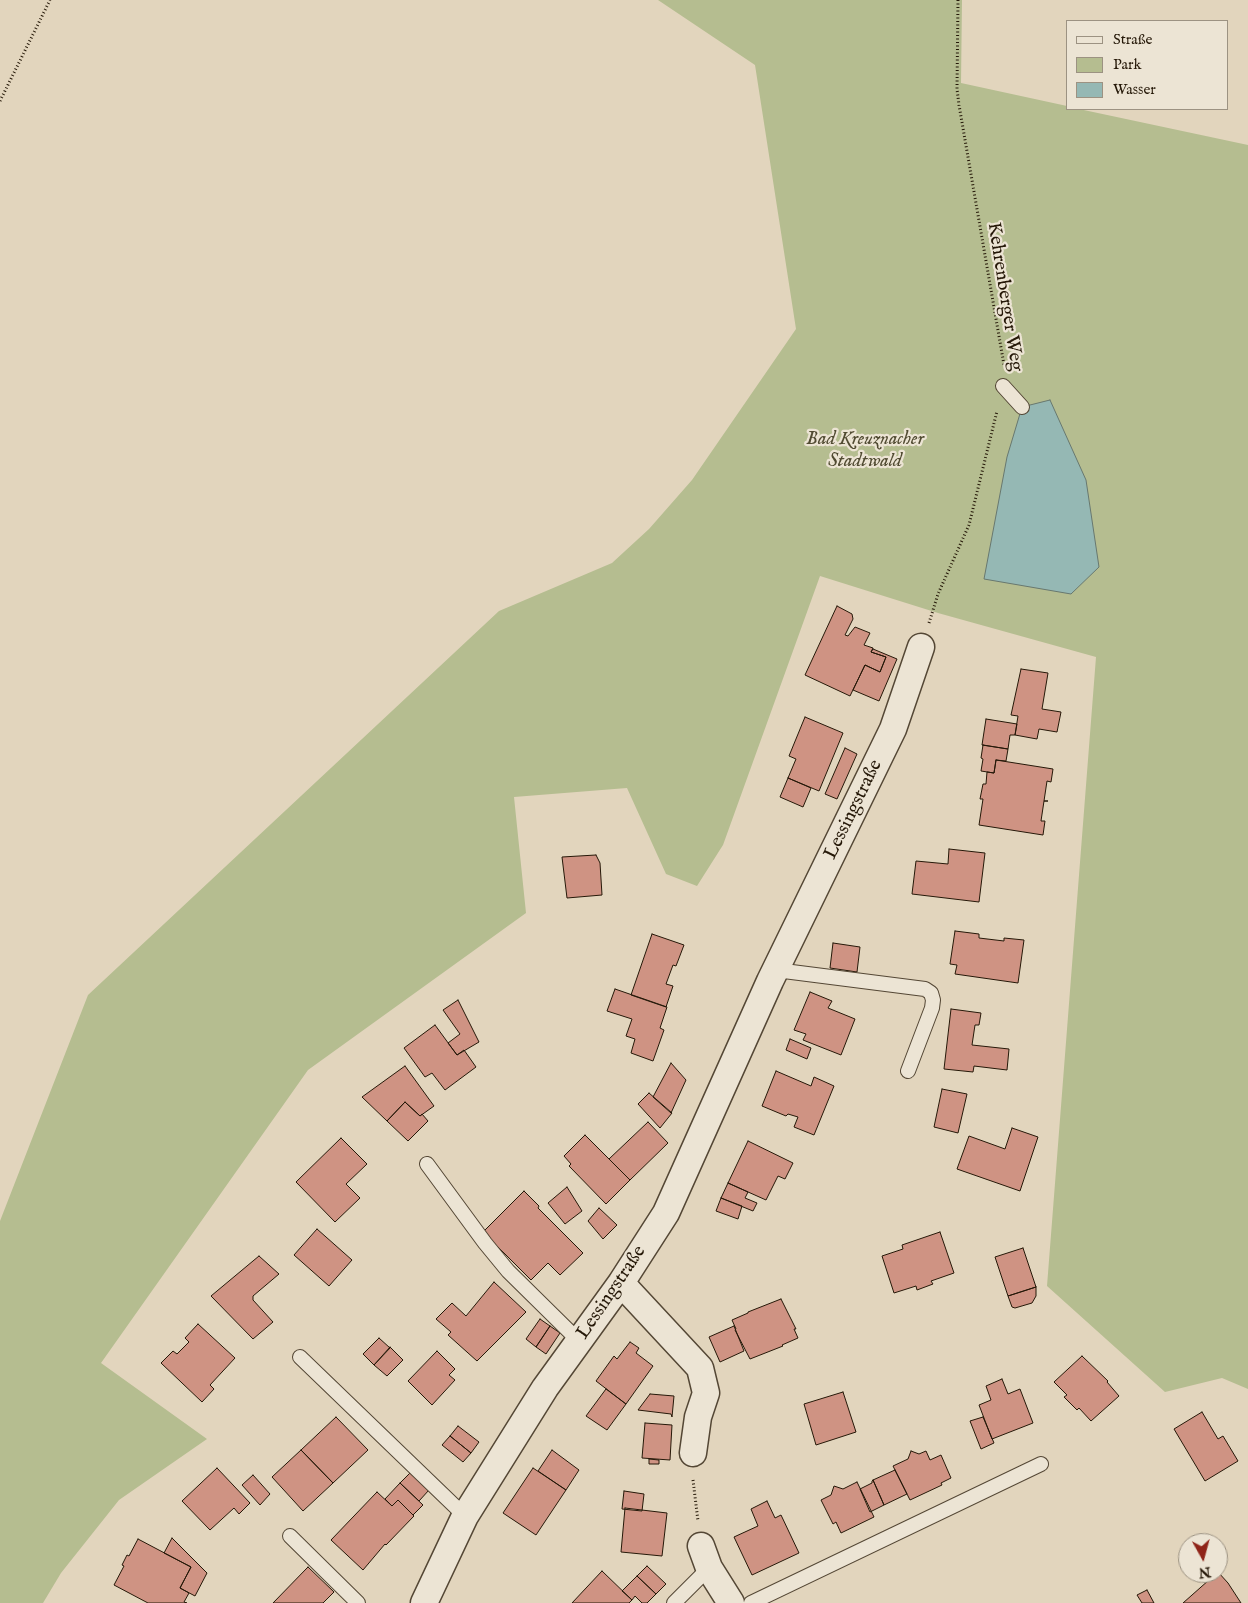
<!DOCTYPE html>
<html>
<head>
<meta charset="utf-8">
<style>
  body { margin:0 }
  #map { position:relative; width:1248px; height:1603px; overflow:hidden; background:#e2d5bd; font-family:"IM FELL English",serif }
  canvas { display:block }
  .legend { position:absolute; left:1066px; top:20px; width:162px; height:90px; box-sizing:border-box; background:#ece4d4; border:1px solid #9c9282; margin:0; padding:6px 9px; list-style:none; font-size:15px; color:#251808 }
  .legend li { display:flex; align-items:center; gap:10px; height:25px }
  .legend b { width:25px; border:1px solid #9c9282 }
  .north { position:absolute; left:1178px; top:1533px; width:50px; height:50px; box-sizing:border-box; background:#ece4d4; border:1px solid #9c9282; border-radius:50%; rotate:173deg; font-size:14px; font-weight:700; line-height:20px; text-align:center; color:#251808 }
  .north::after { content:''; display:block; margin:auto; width:18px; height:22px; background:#8f2418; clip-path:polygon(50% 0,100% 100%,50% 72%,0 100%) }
</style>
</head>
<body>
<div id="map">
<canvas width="1248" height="1603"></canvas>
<ul class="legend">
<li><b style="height:6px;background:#ece4d4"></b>Straße</li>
<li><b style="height:14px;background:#b5bd90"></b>Park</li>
<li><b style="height:14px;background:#95b8b4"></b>Wasser</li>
</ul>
<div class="north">N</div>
</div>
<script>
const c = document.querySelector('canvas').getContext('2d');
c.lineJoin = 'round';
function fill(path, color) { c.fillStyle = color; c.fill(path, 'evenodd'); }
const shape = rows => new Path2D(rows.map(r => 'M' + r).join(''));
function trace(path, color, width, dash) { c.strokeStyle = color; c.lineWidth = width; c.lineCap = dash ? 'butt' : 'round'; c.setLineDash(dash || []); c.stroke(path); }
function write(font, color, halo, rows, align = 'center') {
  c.font = font + ' "IM FELL English",serif'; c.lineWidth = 4.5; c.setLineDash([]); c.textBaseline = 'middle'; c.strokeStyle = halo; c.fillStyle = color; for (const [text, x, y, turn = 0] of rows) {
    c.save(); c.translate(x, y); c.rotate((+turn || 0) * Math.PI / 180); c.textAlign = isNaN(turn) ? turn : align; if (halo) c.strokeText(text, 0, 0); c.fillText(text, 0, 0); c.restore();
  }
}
const green = shape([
  [658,0,962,0,961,83,1067,106,1067,109,1079,109,1248,145,1248,1389,1222,1378,1165,1392,1047,1286,1096,657,938,613,820,576,723,845,697,886,666,874,627,788,514,797,526,913,308,1070,101,1363,207,1439,119,1500,61,1573,43,1603,0,1603,0,1221,88,995,499,611,612,563,649,529,692,480,796,329,755,65]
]);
const water = shape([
  [1050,400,1086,480,1099,567,1071,594,984,579,1007,457,1022,407,1050,400]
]);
const building = shape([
  [837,606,852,614,853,619,845,635,848,636,855,627,870,633,864,645,873,648,871,652,886,657,880,672,865,665,850,696,805,675,837,606],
  [873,649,897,659,879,701,853,690,865,665,880,672,886,657,871,652,873,649],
  [1021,669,1048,673,1042,709,1061,712,1057,732,1039,729,1037,739,1015,735,1018,716,1011,715,1021,669],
  [805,717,843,733,819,791,788,778,796,759,789,756,805,717],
  [986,719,1017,724,1015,735,1010,735,1008,749,982,745,986,719],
  [983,745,1008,749,1006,761,996,760,994,773,981,771,983,759,981,758,983,745],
  [845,748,857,754,837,799,825,794,845,748],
  [996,760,1053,769,1051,782,1047,781,1044,801,1048,801,1044,801,1041,821,1045,821,1043,835,979,825,983,799,980,799,983,784,986,784,987,772,994,773,996,760],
  [788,778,811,788,803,807,780,797,788,778],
  [949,849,985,853,979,902,912,894,916,861,948,864,949,849],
  [596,855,600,863,602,895,567,898,562,857,596,855],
  [955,931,979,934,979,938,1004,941,1004,938,1024,940,1018,983,955,974,957,965,950,964,955,931],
  [652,934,684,945,676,966,673,965,666,984,673,986,666,1007,631,995,652,934],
  [833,943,860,947,857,972,830,968,833,943],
  [615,989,667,1007,660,1028,664,1030,653,1061,631,1053,635,1039,626,1036,632,1019,607,1011,615,989],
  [810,992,832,1001,828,1008,855,1019,841,1055,803,1040,806,1034,794,1030,810,992],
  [458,1000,479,1042,457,1055,448,1043,460,1034,443,1010,458,1000],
  [951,1009,981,1013,979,1025,975,1025,972,1045,1009,1049,1007,1070,974,1066,973,1072,944,1069,951,1009],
  [435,1025,457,1055,464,1050,476,1067,445,1090,432,1073,425,1077,404,1048,435,1025],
  [790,1039,811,1048,807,1059,786,1050,790,1039],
  [671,1063,686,1080,671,1113,653,1097,671,1063],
  [405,1066,434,1106,420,1116,405,1102,387,1121,362,1097,405,1066],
  [776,1071,811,1086,814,1077,834,1086,814,1135,794,1127,798,1117,788,1114,786,1116,762,1106,776,1071],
  [942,1089,967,1094,958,1133,934,1127,942,1089],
  [649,1093,672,1113,660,1128,638,1104,649,1093],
  [405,1102,420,1116,422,1114,428,1121,408,1141,387,1121,405,1102],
  [648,1122,668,1143,630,1180,609,1159,648,1122],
  [1012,1128,1038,1137,1020,1191,957,1169,969,1136,1005,1149,1012,1128],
  [585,1135,630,1180,606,1204,569,1166,571,1164,564,1156,585,1135],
  [341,1138,367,1164,346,1184,360,1198,335,1222,296,1182,341,1138],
  [748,1141,793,1163,785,1179,778,1176,766,1200,728,1183,748,1141],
  [728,1183,748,1192,745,1198,757,1203,753,1211,721,1198,728,1183],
  [567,1187,582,1211,565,1224,548,1203,567,1187],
  [524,1191,539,1206,538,1208,583,1253,560,1275,548,1263,531,1280,483,1232,524,1191],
  [721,1198,742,1206,738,1219,716,1211,721,1198],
  [599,1208,617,1225,603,1239,588,1221,599,1208],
  [317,1229,352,1260,329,1286,294,1255,317,1229],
  [940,1232,954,1273,931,1281,933,1284,917,1290,916,1286,894,1293,882,1256,903,1249,902,1245,940,1232],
  [1023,1248,1036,1287,1008,1296,995,1257,1023,1248],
  [259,1256,279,1274,253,1296,253,1300,273,1322,253,1339,211,1296,259,1256],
  [494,1282,526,1312,477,1361,448,1335,451,1332,436,1319,452,1303,466,1316,494,1282],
  [1036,1287,1036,1296,1032,1303,1015,1308,1012,1307,1008,1296,1036,1287],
  [781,1299,796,1329,794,1329,798,1338,782,1345,783,1346,750,1359,735,1330,736,1329,732,1320,748,1313,748,1312,781,1299],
  [540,1319,550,1326,536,1347,526,1339,540,1319],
  [198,1324,235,1358,210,1385,214,1389,202,1402,161,1363,173,1351,177,1354,189,1342,185,1338,198,1324],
  [550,1326,560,1333,546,1354,536,1347,550,1326],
  [734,1326,744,1351,720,1362,709,1337,734,1326],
  [379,1338,390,1348,374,1365,363,1354,379,1338],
  [630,1342,639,1348,636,1353,653,1366,626,1404,596,1381,614,1356,617,1359,630,1342],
  [390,1347,403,1360,387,1376,374,1365,390,1347],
  [437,1351,455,1369,449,1375,455,1380,432,1405,408,1381,437,1351],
  [1082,1356,1108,1381,1107,1382,1119,1396,1091,1421,1079,1408,1077,1410,1064,1397,1067,1395,1054,1382,1082,1356],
  [1002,1379,1008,1394,1020,1389,1033,1423,992,1439,979,1405,991,1400,986,1386,1002,1379],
  [606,1389,626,1404,607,1430,586,1416,606,1389],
  [843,1392,856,1432,816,1445,804,1404,843,1392],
  [650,1394,674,1396,672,1417,671,1414,638,1410,650,1394],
  [1202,1412,1218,1439,1223,1436,1238,1461,1205,1481,1174,1429,1202,1412],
  [336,1417,368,1450,333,1483,301,1450,336,1417],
  [983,1417,994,1443,981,1449,970,1421,983,1417],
  [645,1423,672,1425,670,1460,642,1458,645,1423],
  [458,1426,479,1442,471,1453,450,1436,458,1426],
  [450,1436,471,1453,463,1462,442,1445,450,1436],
  [301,1450,333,1483,303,1511,272,1477,301,1450],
  [552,1450,579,1470,566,1490,538,1471,552,1450],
  [911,1451,919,1454,926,1451,930,1460,941,1455,951,1478,941,1483,942,1485,910,1500,893,1466,908,1459,911,1451],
  [649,1459,659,1460,659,1464,649,1464,649,1459],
  [217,1468,250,1503,239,1514,234,1508,210,1530,182,1501,217,1468],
  [533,1468,566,1490,536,1535,503,1513,533,1468],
  [895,1470,907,1494,884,1505,873,1480,895,1470],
  [411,1472,429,1490,419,1501,400,1483,411,1472],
  [253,1475,270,1494,260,1505,242,1485,253,1475],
  [873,1480,884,1505,870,1512,860,1489,872,1483,872,1481,873,1480],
  [857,1482,874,1517,841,1533,836,1522,833,1524,821,1500,831,1495,834,1486,843,1489,857,1482],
  [400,1483,423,1505,413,1515,398,1500,392,1506,385,1499,400,1483],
  [624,1491,644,1494,642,1511,622,1509,624,1491],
  [377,1492,392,1506,398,1500,414,1516,386,1545,385,1544,363,1570,331,1540,377,1492],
  [767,1501,775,1518,781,1515,799,1553,752,1575,734,1537,758,1526,751,1509,767,1501],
  [625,1508,667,1513,662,1556,621,1552,625,1508],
  [172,1538,207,1573,195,1596,180,1588,191,1567,164,1553,172,1538],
  [138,1539,191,1567,180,1588,189,1593,184,1602,187,1603,148,1603,114,1585,124,1566,122,1565,127,1555,129,1556,138,1539],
  [647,1566,666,1584,656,1594,637,1576,647,1566],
  [308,1567,334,1592,323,1603,273,1603,308,1567],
  [602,1571,632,1600,629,1603,572,1603,602,1571],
  [1218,1572,1228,1583,1241,1603,1183,1603,1218,1572],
  [637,1576,656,1594,647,1603,642,1603,635,1596,632,1600,622,1591,637,1576],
  [1147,1590,1154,1603,1142,1603,1137,1595,1147,1590]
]);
const path = shape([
  [958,0,957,89,959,105,1004,365],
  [0,101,50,0],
  [929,623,938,594,969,525,997,411],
  [693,1480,698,1521]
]);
const lane = shape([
  [1003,386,1022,407],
  [776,970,925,989,931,993,933,1000,932,1008,908,1071],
  [427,1164,485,1243,508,1271,579,1341],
  [300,1357,465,1516],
  [290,1536,358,1603],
  [674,1603,709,1568],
  [751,1603,1041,1464]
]);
const street = shape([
  [621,1283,700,1368,706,1393,698,1417,693,1453],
  [701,1546,709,1568,731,1603],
  [424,1603,465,1516,545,1388,621,1283,666,1213,770,981,893,729,921,647]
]);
const streetNames = [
  ["Kehrenberger Weg",1004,297,81],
  ["Lessingstraße",854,810,-64],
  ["Lessingstraße",612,1293,-56]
];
const parkNames = [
  ["Bad Kreuznacher",865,440],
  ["Stadtwald",865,462]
];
fill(green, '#b5bd90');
fill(water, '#95b8b4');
trace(water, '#68786f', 1);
fill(building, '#cf9383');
trace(building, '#251808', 1);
trace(lane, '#544735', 16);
trace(street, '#544735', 29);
trace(path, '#251808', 3, [1, 2.5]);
trace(lane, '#ece4d4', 14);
trace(street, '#ece4d4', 26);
write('19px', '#251808', '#ece4d4', streetNames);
write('italic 19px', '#504a31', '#ece4d4', parkNames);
</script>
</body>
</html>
